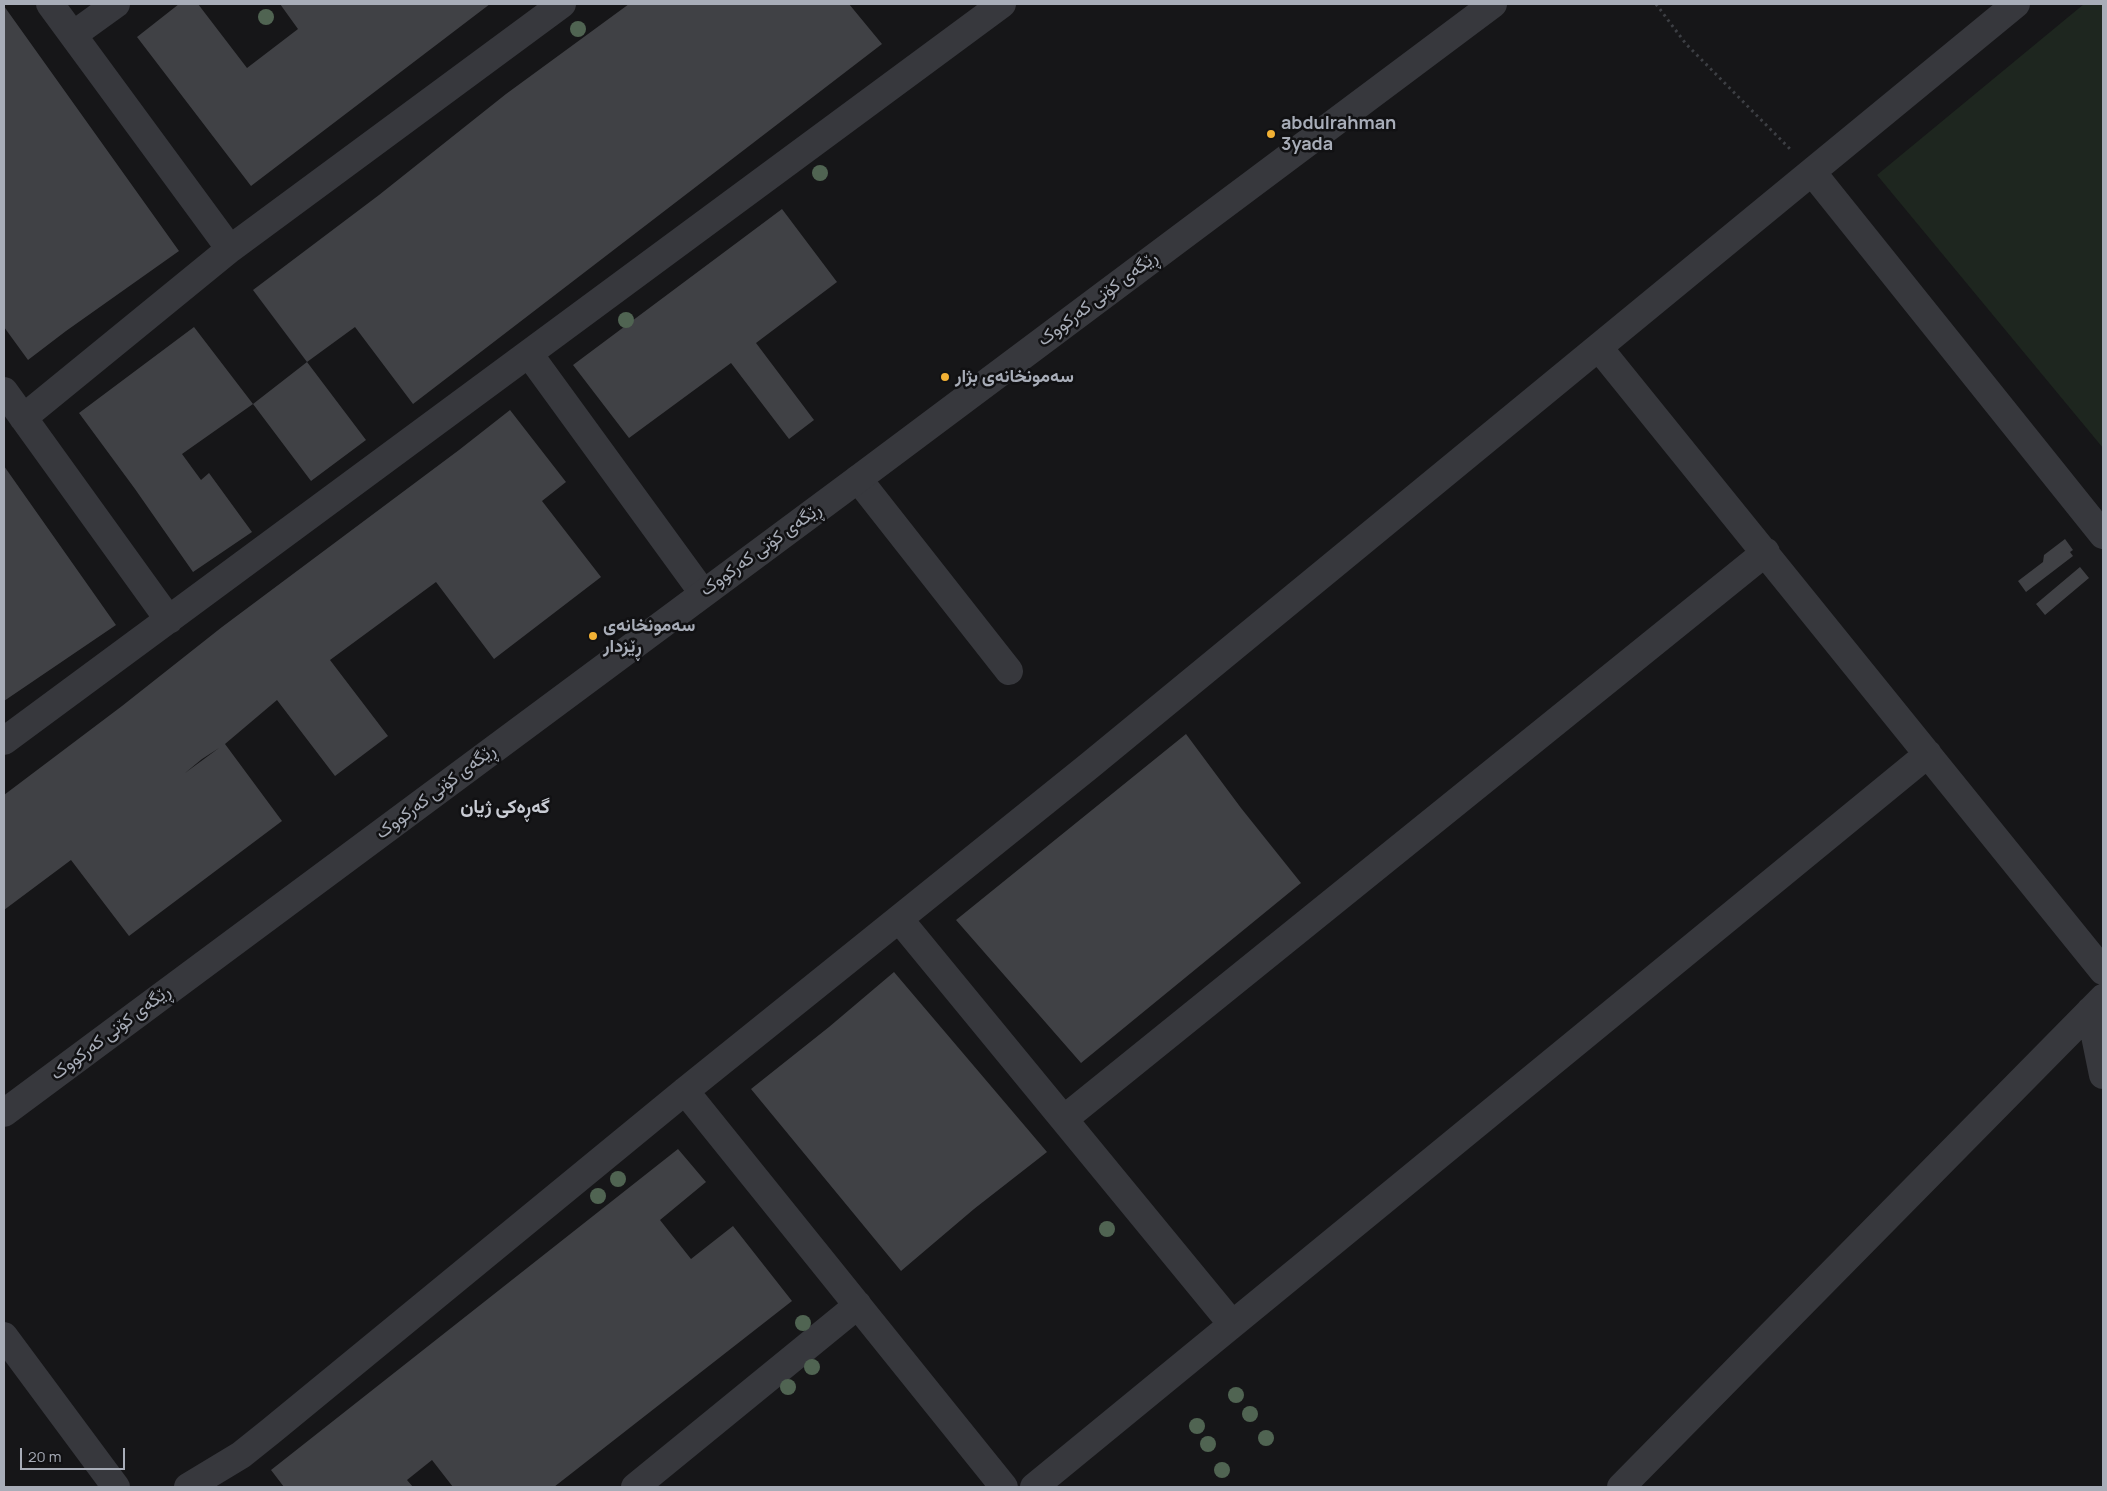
<!DOCTYPE html>
<html>
<head>
<meta charset="utf-8">
<style>
  body { margin:0 }
  #map { position:relative; width:2107px; height:1491px; overflow:hidden; background:#161618; font-family:Manrope,sans-serif }
  canvas { display:block }
  .frame { position:absolute; inset:0; border:5px solid #a8adb8; pointer-events:none }
  .scale { position:absolute; left:20px; top:1448px; width:105px; height:22px; box-sizing:border-box; border:2px solid #a8adb8; border-top:0; padding-left:6px; font-size:15px; line-height:18px; white-space:nowrap; color:#a8adb8; -webkit-text-stroke:4px #111113; paint-order:stroke }
</style>
</head>
<body>
<div id="map">
<canvas width="2107" height="1491"></canvas>
<div class="frame"></div>
<div class="scale">20 m</div>
</div>
<script>
const c = document.querySelector('canvas').getContext('2d');
c.lineJoin = 'round';
function fill(path, color) { c.fillStyle = color; c.fill(path, 'evenodd'); }
const shape = rows => new Path2D(rows.map(r => 'M' + r).join(''));
function trace(path, color, width, dash) { c.strokeStyle = color; c.lineWidth = width; c.lineCap = dash ? 'butt' : 'round'; c.setLineDash(dash || []); c.stroke(path); }
function write(font, color, halo, rows, align = 'center') {
  c.font = font + ' Manrope,Vazirmatn,sans-serif'; c.lineWidth = 5; c.setLineDash([]); c.textBaseline = 'middle'; c.strokeStyle = halo; c.fillStyle = color; for (const [text, x, y, turn = 0] of rows) {
    c.save(); c.translate(x, y); c.rotate((+turn || 0) * Math.PI / 180); c.textAlign = isNaN(turn) ? turn : align; if (halo) c.strokeText(text, 0, 0); c.fillText(text, 0, 0); c.restore();
  }
}
const green = shape([
  [2084,4,2103,4,2103,448,1877,175]
]);
const building = shape([
  [179,4,198,4,247,68,298,29,280,4,490,4,251,186,137,37],
  [629,4,849,4,882,44,413,404,355,327,307,362,253,290,379,195,506,94],
  [4,6,179,251,66,331,28,360,4,327],
  [782,209,837,282,756,343,814,420,789,439,731,363,629,438,573,365],
  [194,327,253,404,182,454,201,480,209,473,252,532,193,572,135,489,79,413],
  [307,362,366,440,311,481,253,404],
  [510,410,566,482,542,501,601,577,494,659,436,582,330,660,388,736,335,776,277,700,225,744,282,821,129,936,71,860,4,910,4,795,122,706,222,627,459,450],
  [219,748,185,773,202,759],
  [4,466,116,625,4,701],
  [2065,539,2073,550,2070,552,2073,556,2026,592,2018,581,2043,562,2044,555],
  [2080,567,2089,578,2045,615,2036,604],
  [1186,734,1241,808,1301,883,1081,1063,956,920],
  [894,972,1047,1152,974,1209,901,1271,751,1089,829,1027],
  [678,1149,706,1182,660,1220,691,1259,733,1226,792,1301,554,1487,453,1487,432,1460,407,1480,413,1487,284,1487,271,1470]
]);
const path = shape([
  [1656,4,1686,44,1791,150]
]);
const minor = shape([
  [50,4,230,249],
  [73,35,116,4],
  [1812,172,2103,535],
  [1599,348,2103,971],
  [529,354,703,593],
  [4,391,169,620],
  [23,418,230,249,562,4],
  [858,479,1009,671],
  [4,741,1002,4],
  [899,919,1232,1324],
  [2090,1011,2103,1075],
  [685,1091,1004,1487],
  [1064,1119,1766,552],
  [4,1336,116,1487],
  [188,1487,241,1455,271,1431,685,1091,1089,766,2016,4],
  [635,1487,858,1305],
  [1034,1487,1928,754],
  [1621,1487,2103,998]
]);
const tertiary = shape([
  [4,1113,858,479,1493,4]
]);
const trees = [
  [266,17],
  [578,29],
  [820,173],
  [626,320],
  [618,1179],
  [598,1196],
  [1107,1229],
  [803,1323],
  [812,1367],
  [788,1387],
  [1236,1395],
  [1250,1414],
  [1197,1426],
  [1266,1438],
  [1208,1444],
  [1222,1470]
];
const markers = [
  [1271,134,5,"#f2b134"],
  [945,377,5,"#f2b134"],
  [593,636,5,"#f2b134"]
];
const poiNames = [
  ["abdulrahman",1281,124],
  ["3yada",1281,145],
  ["سەمونخانەی بژار",955,377],
  ["سەمونخانەی",603,626],
  ["ڕێزدار",603,647]
];
const streetNames = [
  ["ڕێگەی کۆنی کەرکووک",1098,299,-37],
  ["ڕێگەی کۆنی کەرکووک",761,550,-36],
  ["ڕێگەی کۆنی کەرکووک",436,792,-37],
  ["ڕێگەی کۆنی کەرکووک",111,1033,-37]
];
const neighbourhoodNames = [
  ["گەڕەکی ژیان",505,808]
];
fill(green, '#1e261f');
fill(building, '#404145');
trace(path, '#3d3f44', 3, [2.5, 4]);
trace(minor, '#37383d', 28);
trace(tertiary, '#37383d', 28);
c.fillStyle = '#506452';
for (const [x, y] of trees) { c.beginPath(); c.arc(x, y, 8, 0, 2 * Math.PI); c.fill(); }
for (const [x, y, r, color] of markers) { const dot = new Path2D(); dot.arc(x, y, r, 0, 2 * Math.PI); c.fillStyle = color; c.fill(dot); trace(dot, '#111113', 2); }
write('bold 18px', '#a8adb8', '#111113', poiNames, 'left');
write('18px', '#a8adb8', '#111113', streetNames);
write('bold 19px', '#c9ccd4', '#111113', neighbourhoodNames);
</script>
</body>
</html>
